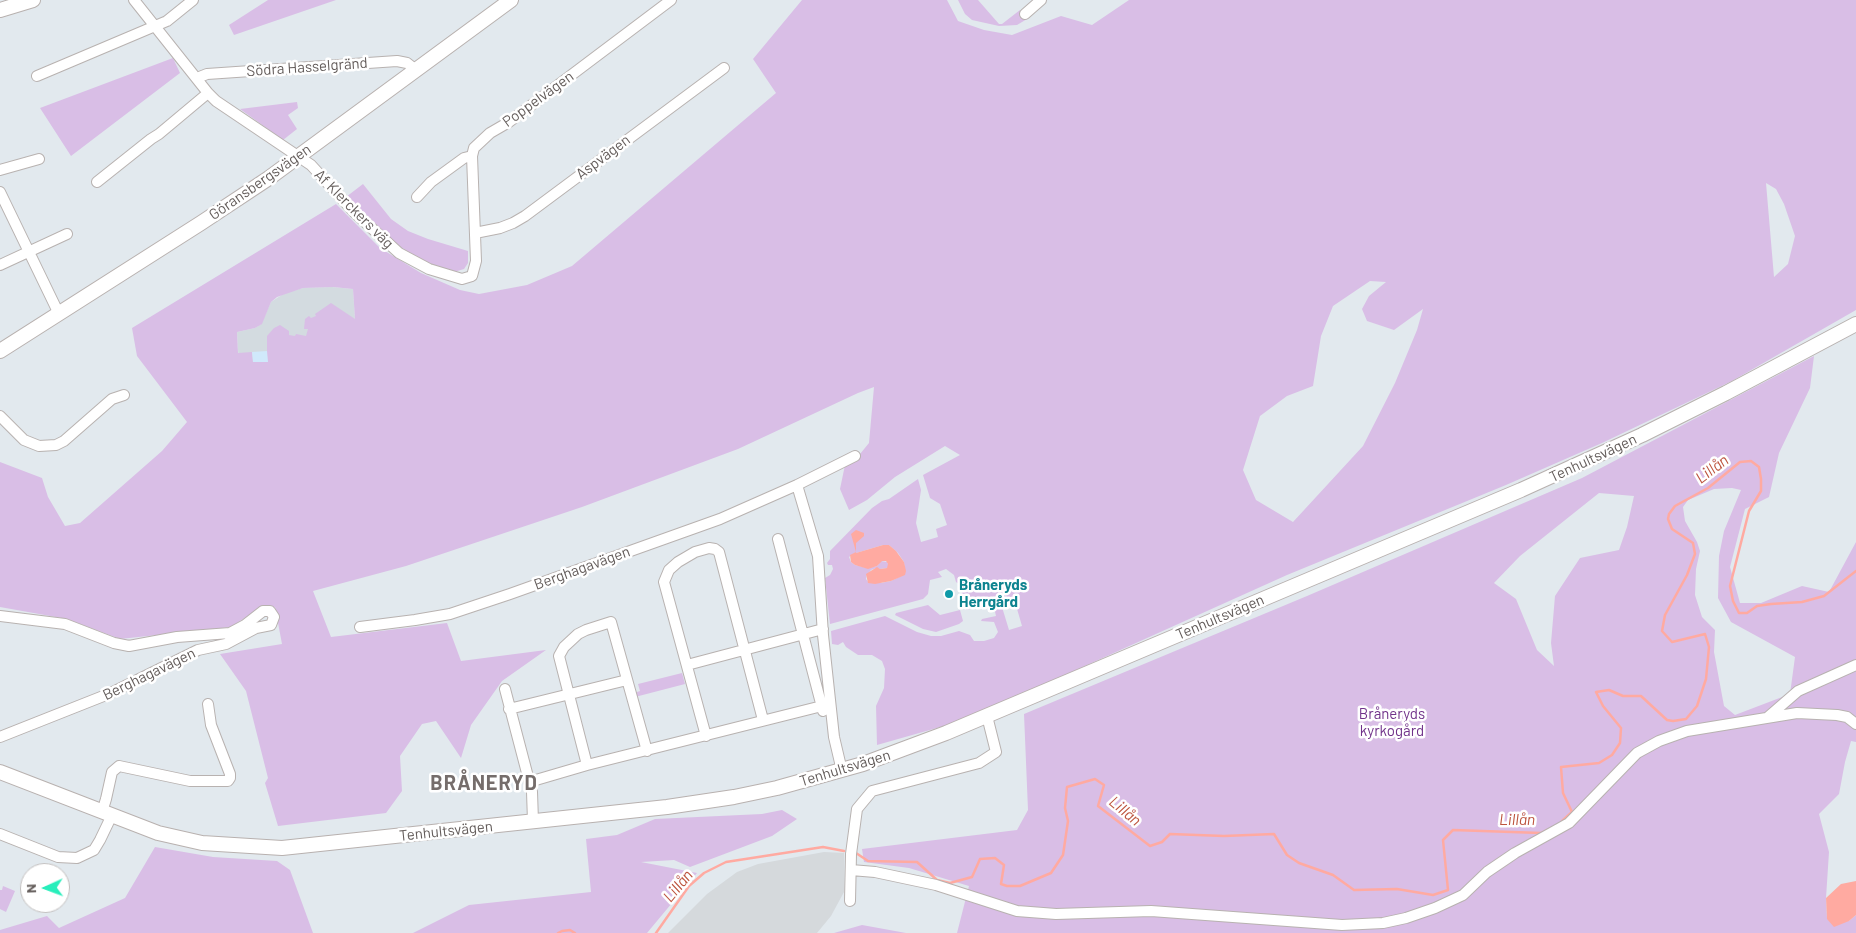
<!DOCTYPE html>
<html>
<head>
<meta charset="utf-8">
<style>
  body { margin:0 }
  #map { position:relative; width:1856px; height:933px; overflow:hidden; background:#e2e9ee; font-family:Barlow,sans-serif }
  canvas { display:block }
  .north { position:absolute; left:20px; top:863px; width:50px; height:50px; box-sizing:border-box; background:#fff; border:1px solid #c1bebd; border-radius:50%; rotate:268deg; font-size:14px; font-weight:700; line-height:20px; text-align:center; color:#635c5a }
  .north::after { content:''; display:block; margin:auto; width:18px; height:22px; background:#28eebb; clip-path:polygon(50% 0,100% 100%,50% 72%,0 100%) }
</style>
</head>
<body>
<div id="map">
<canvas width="1856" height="933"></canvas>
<div class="north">N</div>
</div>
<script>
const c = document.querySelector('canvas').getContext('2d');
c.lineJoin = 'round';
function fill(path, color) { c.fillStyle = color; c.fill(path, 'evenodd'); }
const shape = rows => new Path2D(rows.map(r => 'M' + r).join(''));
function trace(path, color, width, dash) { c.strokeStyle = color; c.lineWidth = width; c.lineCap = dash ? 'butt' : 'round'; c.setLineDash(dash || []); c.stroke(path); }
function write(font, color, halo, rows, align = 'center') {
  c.font = font + ' Barlow,sans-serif'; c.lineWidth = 5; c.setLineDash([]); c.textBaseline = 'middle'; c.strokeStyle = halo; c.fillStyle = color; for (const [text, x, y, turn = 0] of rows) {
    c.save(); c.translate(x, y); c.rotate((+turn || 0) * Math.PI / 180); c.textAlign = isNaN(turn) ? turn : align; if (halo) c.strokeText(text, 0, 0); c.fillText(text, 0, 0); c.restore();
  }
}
const industrial = shape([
  [824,852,844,853,844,892,831,916,817,933,668,933,707,894,737,872,758,864]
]);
const education = shape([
  [332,287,353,289,355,319,322,340,326,346,325,352,320,355,316,353,285,363,239,366,237,332,255,328,261,324,271,302,285,293,303,288]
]);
const green = shape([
  [268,0,336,0,234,35,229,25],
  [802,0,947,0,958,21,984,30,1012,35,1061,16,1092,25,1129,0,1856,0,1856,310,1732,381,1602,443,1506,485,1287,575,965,720,877,745,876,706,884,688,885,669,882,661,872,655,858,655,846,647,843,642,838,645,832,644,831,631,885,616,917,632,931,636,941,636,959,631,970,635,974,641,984,641,994,638,998,632,994,622,981,621,982,619,996,616,993,603,966,610,960,585,956,582,954,575,946,569,938,572,942,577,930,580,928,594,923,599,830,624,825,578,830,575,833,569,832,565,828,565,827,563,830,559,830,551,872,508,882,501,889,499,918,479,921,490,916,523,921,542,938,537,936,529,947,525,940,504,930,498,923,475,960,455,945,446,895,477,867,500,849,510,840,489,845,465,860,454,869,443,874,387,858,393,738,449,582,507,406,566,313,591,331,637,447,623,461,661,546,650,502,681,471,725,461,758,436,721,422,724,400,756,402,791,386,813,278,826,265,783,268,778,246,691,220,654,282,644,275,607,255,611,231,627,120,639,67,619,0,607,0,462,42,478,48,497,65,526,80,523,162,451,187,422,137,356,132,328,336,204,380,248,421,273,460,290,479,294,527,285,572,266,776,93,753,59],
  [1766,183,1776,189,1784,204,1795,236,1788,264,1774,277],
  [1370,281,1386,282,1369,296,1362,309,1367,321,1394,330,1423,309,1417,330,1395,383,1363,446,1293,522,1256,500,1243,470,1260,416,1287,396,1313,386,1321,336,1333,306],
  [333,287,353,289,355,319,331,303,315,314,316,316,311,318,309,316,305,319,304,329,308,329,306,336,296,334,295,336,289,335,289,331,280,325,274,328,267,336,267,362,253,362,252,352,238,353,237,332,255,328,262,324,271,302,277,297,303,288],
  [883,545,889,545,898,553,904,562,905,574,891,581,881,583,869,583,866,579,867,574,868,574,871,570,876,568,880,569,887,568,889,566,887,562,881,561,877,566,867,568,855,565,851,562,849,557,853,554],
  [1015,602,1022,626,1009,630,1002,607],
  [958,0,978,0,999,24,1002,24,1020,10,1027,19,1017,25,999,26,972,20,965,14],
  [173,58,180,73,71,156,40,108],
  [297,102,298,108,288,115,297,129,283,140,240,109],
  [363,184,391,219,408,231,428,239,468,251,468,263,464,269,454,272,420,260,398,245,346,197],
  [1814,356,1810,388,1779,453,1769,497,1745,509,1730,567,1740,603,1761,603,1802,586,1829,592,1856,542,1856,742,1851,741,1845,762,1839,794,1819,814,1829,852,1826,898,1827,918,1849,921,1856,915,1856,933,957,933,969,886,909,868,864,862,862,849,1017,830,1028,810,1024,714,1307,596,1582,478],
  [1732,488,1741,490,1724,531,1719,556,1718,598,1731,622,1795,657,1790,694,1735,715,1724,706,1714,652,1715,630,1702,617,1695,595,1696,569,1700,551,1697,542,1685,521,1683,507,1688,500,1714,489],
  [1599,493,1634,496,1627,527,1619,550,1580,558,1555,596,1551,643,1554,666,1537,650,1516,599,1494,583,1520,556],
  [928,605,940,615,960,610,963,621,959,624,936,632,923,629,895,615,896,613],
  [682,673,685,684,635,697,634,693,640,691,638,684],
  [782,810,797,819,772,836,690,867,674,860,641,862,697,873,647,933,413,933,469,905,591,892,586,839,617,835,655,819,762,814],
  [155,847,213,857,277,861,290,870,313,933,0,933,0,930,47,916,59,928,125,898],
  [3,886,15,891,6,912,0,909,0,890,2,890],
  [862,925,906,933,834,933]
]);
const sand = shape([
  [267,351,268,362,253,362,252,352]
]);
const water = shape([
  [856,530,864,533,864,536,856,543,856,553,883,545,889,545,896,551,904,562,906,571,905,575,891,581,875,584,868,583,866,574,877,567,880,569,887,568,888,564,886,561,882,561,877,566,868,569,855,565,851,562,850,555,856,552,851,534],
  [1856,881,1856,915,1849,921,1834,927,1827,919,1826,898,1841,884]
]);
const stream = shape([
  [1562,821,1572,812,1563,793,1561,767,1599,763,1612,755,1620,743,1621,728,1603,706,1596,692,1609,690,1623,696,1641,696,1667,720,1673,721,1686,719,1697,706,1706,679,1709,647,1705,634,1672,642,1662,631,1665,615,1687,575,1695,554,1693,543,1672,529,1668,519,1669,514,1675,506,1708,488,1740,462,1751,461,1759,467,1761,479,1761,491,1749,511,1730,586,1733,601,1739,613,1747,613,1757,606,1771,604,1802,602,1824,596,1856,571],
  [856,853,868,861,917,862,937,880,950,883,972,877,980,859,995,858,1004,865,1001,884,1007,886,1020,886,1051,873,1063,855,1068,821,1065,808,1067,787,1095,779,1104,785,1098,806,1150,846,1162,842,1170,834,1224,836,1274,834,1287,855,1299,863,1333,875,1354,890,1397,889,1433,895,1448,890,1443,840,1453,830,1541,833,1549,829],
  [558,933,562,931,570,930,575,933],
  [656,933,689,886,704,873,726,862,823,847,844,851]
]);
const street = shape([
  [134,0,208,93,216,101,311,165,354,212,399,253,429,269,462,279,472,276,476,261,472,156,474,148,490,133,509,122,671,0],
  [1025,14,1041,0],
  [37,76,167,21,193,0],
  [197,78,207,74,397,61,407,63,416,70],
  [0,170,39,159],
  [97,182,151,139,159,134,208,93],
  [0,192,59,314],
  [417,197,431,182,464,158,472,156],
  [475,233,500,228,513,223,525,216,724,68],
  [0,265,67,234],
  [0,416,24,440,39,446,56,445,64,441,112,399,124,395],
  [797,485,818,556,823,635,834,737,842,771],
  [778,539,823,711],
  [0,616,65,624,114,643,129,646,177,637,230,633,245,625,263,611,270,611,274,617,271,625,256,628,226,644,198,650,111,693,0,737],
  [360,627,415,620,450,614,510,594,720,519,797,485,855,456],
  [687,665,823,629],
  [505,689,532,792,533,821],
  [509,709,627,680],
  [1768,717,1798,691,1856,665],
  [706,736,664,582,669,570,678,562,695,552,709,548,715,549,719,552,763,720],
  [587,765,559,656,564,647,578,634,586,630,611,622,647,751],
  [529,782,587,765,822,706],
  [102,812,106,799,112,772,119,766,190,781,228,781,230,778,230,774,211,725,208,704],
  [0,834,58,857,77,858,94,850,100,840,112,815],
  [851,870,875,872,936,885,1017,911,1056,914,1151,911,1342,925,1383,923,1406,918,1435,908,1463,895,1487,872,1515,853,1569,823,1637,753,1659,741,1687,731,1797,713,1837,715,1847,717,1856,724],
  [850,901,851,854,857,809,872,791,979,763,996,752,987,716]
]);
const secondary = shape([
  [0,10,33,0],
  [0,351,201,223,269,178,511,0],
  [0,772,158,833,202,843,282,848,667,807,734,797,777,788,863,764,946,733,1521,490,1642,435,1726,393,1856,324]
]);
const markers = [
  [949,594,5,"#0f9aa8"]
];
const streetNames = [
  ["Södra Hasselgränd",307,67,-4],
  ["Poppelvägen",538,99,-36],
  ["Aspvägen",603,157,-37],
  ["Göransbergsvägen",260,182,-35],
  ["Af Klerckers väg",354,209,45],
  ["Tenhultsvägen",1593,458,-25],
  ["Berghagavägen",582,568,-20],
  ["Tenhultsvägen",1220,617,-23],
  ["Berghagavägen",149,674,-26],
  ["Tenhultsvägen",845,768,-17],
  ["Tenhultsvägen",446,831,-6]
];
const cultureNames = [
  ["Bråneryds",959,585],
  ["Herrgård",959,602]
];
const parkNames = [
  ["Bråneryds",1392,714],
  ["kyrkogård",1392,731]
];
const waterNames = [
  ["Lillån",1712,469,-37],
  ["Lillån",1125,811,40],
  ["Lillån",1517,820],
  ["Lillån",678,886,-50]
];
const districtNames = [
  ["BRÅNERYD",484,783]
];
fill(industrial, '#d5d9dc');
fill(education, '#d3dbe0');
fill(green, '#d9bee6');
fill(sand, '#d0e9fb');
fill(water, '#ffaaa1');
trace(stream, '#ffaaa1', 2.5);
trace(street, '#b8b2b0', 12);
trace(secondary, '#b8b1af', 16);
trace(street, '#fff', 10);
trace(secondary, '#fff', 14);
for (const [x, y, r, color] of markers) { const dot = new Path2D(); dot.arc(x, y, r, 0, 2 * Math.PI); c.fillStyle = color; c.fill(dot); trace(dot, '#fff', 2); }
write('15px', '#635c5a', '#fff', streetNames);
write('bold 15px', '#0d838f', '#fff', cultureNames, 'left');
write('15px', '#71338a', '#fff', parkNames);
write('italic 16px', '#bd543e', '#fff', waterNames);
c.letterSpacing = '1px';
write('bold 20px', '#756d6b', '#fff', districtNames);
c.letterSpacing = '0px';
</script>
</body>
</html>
